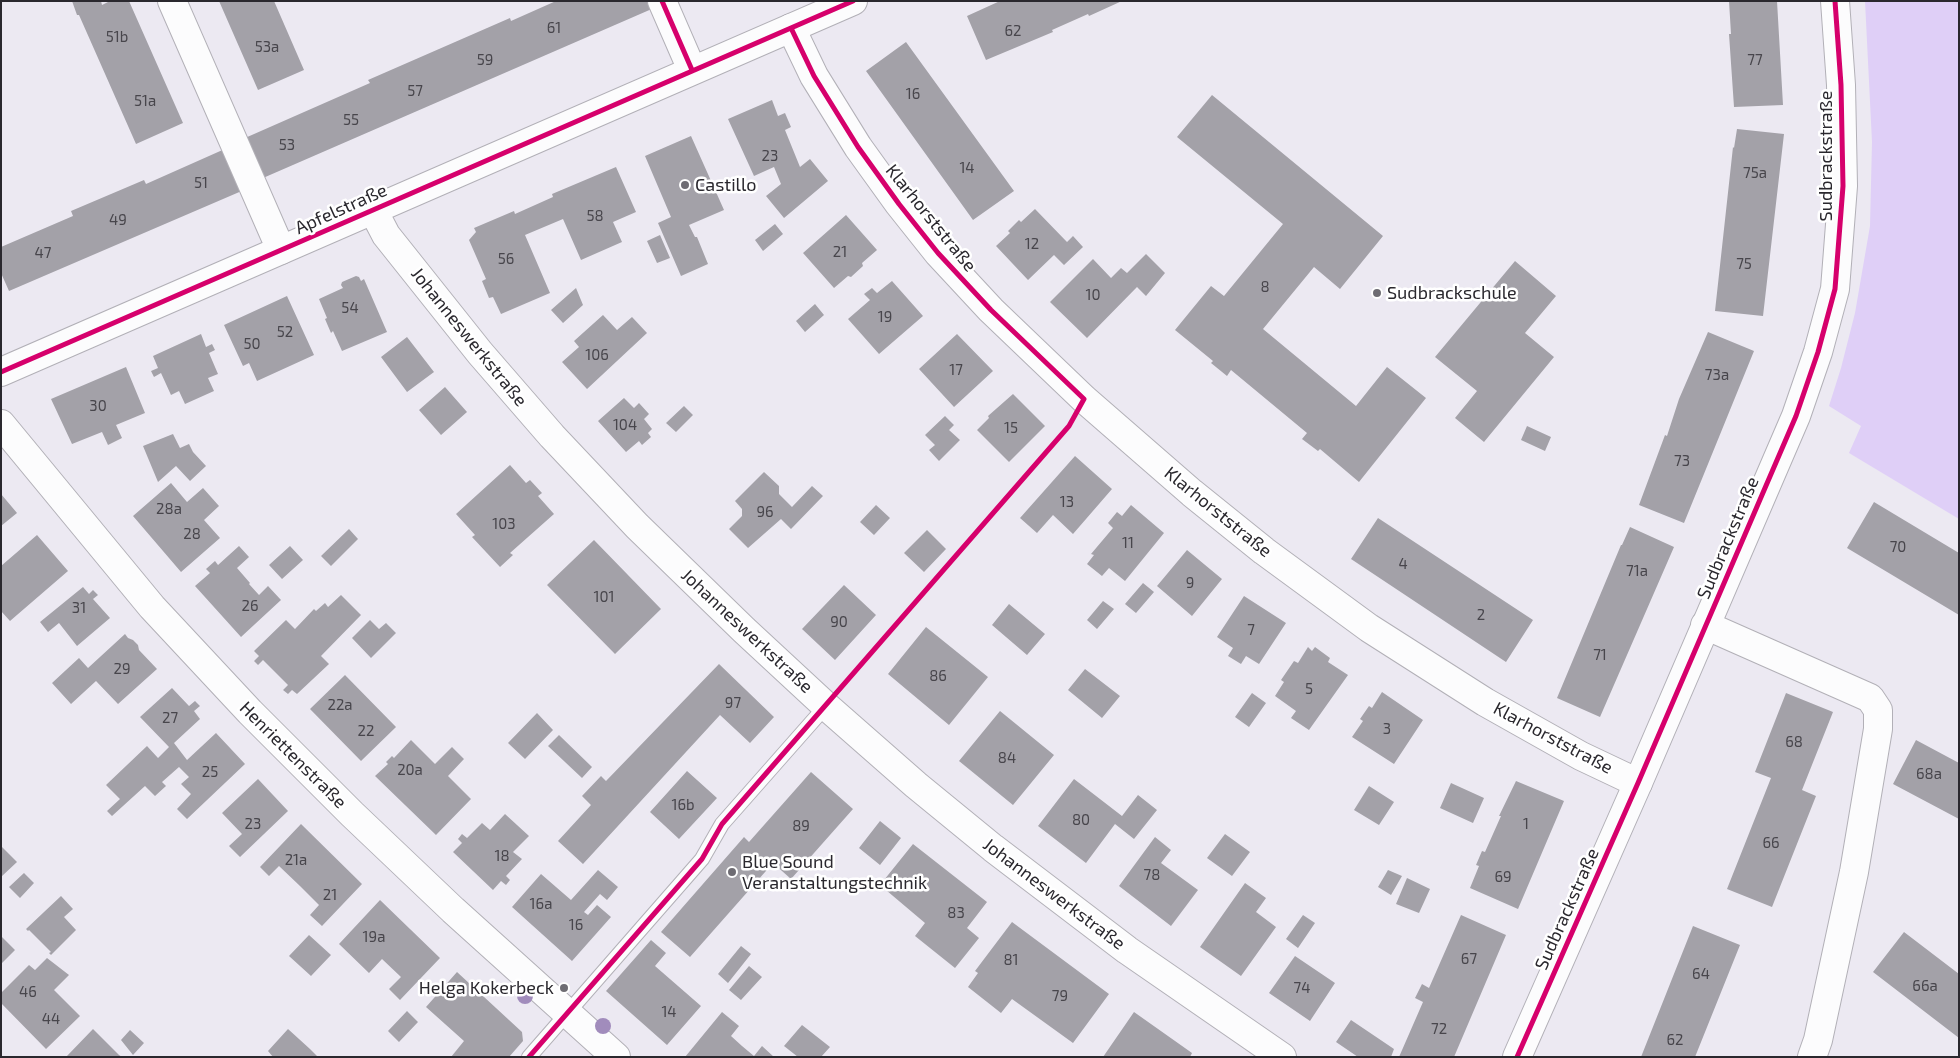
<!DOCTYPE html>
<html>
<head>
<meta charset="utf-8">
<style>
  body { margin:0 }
  #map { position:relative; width:1960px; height:1058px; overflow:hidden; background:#ece9f2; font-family:"Exo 2",sans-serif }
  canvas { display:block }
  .frame { position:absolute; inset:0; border:2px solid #2a282e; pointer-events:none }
</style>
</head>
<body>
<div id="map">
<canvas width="1960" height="1058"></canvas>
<div class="frame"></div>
</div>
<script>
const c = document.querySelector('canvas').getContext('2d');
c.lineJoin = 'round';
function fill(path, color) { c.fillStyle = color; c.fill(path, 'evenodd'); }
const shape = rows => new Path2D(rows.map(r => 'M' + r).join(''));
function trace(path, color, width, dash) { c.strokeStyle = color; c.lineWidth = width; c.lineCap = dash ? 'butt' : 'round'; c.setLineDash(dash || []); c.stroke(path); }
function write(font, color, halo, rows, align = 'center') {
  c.font = font + ' "Exo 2",sans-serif'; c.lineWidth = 5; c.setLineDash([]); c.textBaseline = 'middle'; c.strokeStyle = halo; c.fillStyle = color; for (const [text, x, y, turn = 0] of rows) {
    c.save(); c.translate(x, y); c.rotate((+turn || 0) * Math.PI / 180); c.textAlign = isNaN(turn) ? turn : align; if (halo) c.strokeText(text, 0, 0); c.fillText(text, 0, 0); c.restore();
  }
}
const green = shape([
  [1865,1,1959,1,1959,519,1849,453,1861,426,1829,406,1841,368,1855,313,1870,226,1872,142]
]);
const building = shape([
  [72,1,101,1,102,5,110,1,129,1,183,123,136,144,79,15,77,15],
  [219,1,274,1,304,70,258,90],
  [556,1,651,1,654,8,263,178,245,138,370,83,368,80,510,18,511,21],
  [1000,1,1122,1,1089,16,1088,14,1052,30,1053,32,986,60,967,16],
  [1729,1,1777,1,1783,105,1734,107,1729,34,1731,34],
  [906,42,1014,191,973,220,866,71],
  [1212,95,1383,236,1340,289,1314,267,1263,329,1356,406,1387,367,1426,398,1359,482,1320,449,1318,451,1302,439,1307,433,1231,370,1227,376,1211,363,1213,361,1175,330,1211,286,1224,296,1283,224,1177,137],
  [772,100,778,116,785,113,791,127,785,130,800,167,810,159,828,181,784,218,766,196,781,184,774,167,754,176,728,119],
  [1737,129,1784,134,1763,316,1715,311,1733,147,1734,148],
  [691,136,724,210,689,225,695,237,697,237,708,264,681,276,658,223,671,217,645,156],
  [227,148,244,190,9,291,1,273,1,247,73,216,71,211,144,180,146,184],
  [616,167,636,212,613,222,622,242,581,260,563,219,525,235,550,293,501,314,493,297,489,298,482,281,486,279,469,240,476,232,474,228,514,211,515,214,553,197,552,194],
  [1035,209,1067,242,1073,236,1083,247,1064,265,1054,255,1028,280,996,246,1010,233,1008,231,1019,220,1021,222],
  [846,215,877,250,862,263,863,266,851,277,848,276,834,288,803,253],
  [775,224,783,234,763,251,755,240],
  [660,235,670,258,657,263,647,241],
  [1146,254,1165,273,1146,296,1137,287,1087,338,1050,302,1093,259,1111,278,1121,268,1127,273],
  [1515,261,1556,296,1525,333,1554,357,1484,442,1455,418,1477,391,1435,357],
  [356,276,359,277,361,281,364,279,387,332,342,351,333,331,331,333,325,319,327,318,319,299,343,288,341,285,342,282],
  [892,281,923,316,879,354,848,319,870,300,864,294,872,288,877,293],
  [576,288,583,305,563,323,551,310],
  [287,296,314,355,257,381,249,363,243,366,224,325],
  [815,304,824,315,805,332,796,321],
  [603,315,617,330,632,317,647,333,587,389,562,362,579,347,574,341],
  [1708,332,1754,351,1684,523,1639,505,1665,435,1667,436,1679,399],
  [201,334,206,347,212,344,215,350,209,353,218,374,208,378,214,391,185,404,179,391,171,395,161,373,154,377,151,371,158,368,153,356],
  [957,334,993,371,954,407,919,369],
  [407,337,434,372,407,392,381,357],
  [126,367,145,413,116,425,122,438,108,445,102,432,72,444,51,399],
  [445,387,467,412,441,435,419,410],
  [1013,394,1045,426,1009,462,977,430,989,418,988,416],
  [624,398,634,408,639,403,649,414,644,419,652,429,648,433,651,437,642,445,639,441,626,452,598,421],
  [684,406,693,415,676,432,666,423],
  [945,416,954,425,949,430,960,440,939,461,929,450,935,445,925,435],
  [1527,426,1551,437,1545,451,1521,440],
  [173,434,180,448,189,444,193,452,206,466,190,481,176,466,158,482,143,446],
  [1075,456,1112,489,1073,534,1053,515,1037,533,1020,518],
  [510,465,526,483,530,480,542,493,538,496,554,514,510,553,513,555,500,567,472,537,475,535,456,514],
  [764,472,779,486,779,494,792,507,812,486,823,496,791,529,781,519,748,548,729,529,742,516,742,509,735,501],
  [171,483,187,502,203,488,219,506,204,520,220,538,181,572,133,516],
  [1,494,17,513,1,526],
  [1874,502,1959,553,1959,615,1847,548],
  [876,505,890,518,874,535,860,522],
  [1131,505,1164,533,1125,581,1109,568,1102,576,1087,564,1094,555,1091,554,1113,528,1108,523,1117,512,1122,516],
  [1378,518,1533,620,1506,662,1351,559],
  [1630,527,1674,547,1600,717,1557,698,1621,545,1622,545],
  [349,529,358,539,331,566,321,556],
  [927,530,946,549,924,572,904,553],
  [37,535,68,571,10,621,1,611,1,566],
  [594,540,661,609,615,654,547,585],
  [239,546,249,557,237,568,250,583,249,584,259,595,268,586,281,600,241,637,195,586,210,573,206,569,215,561,218,565],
  [290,546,303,560,282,579,269,565],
  [1187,550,1222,579,1192,616,1157,586],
  [1143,583,1154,592,1136,613,1125,604],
  [844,585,876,615,835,660,802,629],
  [83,587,89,594,93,590,98,595,93,599,110,618,77,646,59,623,48,632,40,622],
  [341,595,361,615,321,656,329,664,297,694,292,690,288,694,283,690,288,685,263,660,258,665,254,661,259,656,254,651,286,620,295,629,314,609,316,611,325,603,328,607],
  [1244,596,1286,623,1259,664,1246,656,1241,664,1228,656,1233,648,1217,637],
  [1103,601,1114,609,1097,629,1087,620],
  [1009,604,1045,634,1027,655,992,625],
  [370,620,379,629,386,623,396,633,371,658,352,638],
  [926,627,988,677,949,725,888,674],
  [125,634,128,638,133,640,138,645,139,650,157,669,118,704,96,681,71,704,52,683,79,658,88,668],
  [1308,647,1312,651,1315,647,1330,658,1328,662,1348,675,1309,730,1291,718,1296,711,1275,696,1284,682,1281,680,1294,661,1298,663],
  [719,664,774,717,750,743,720,715,583,864,558,841,591,805,582,796,601,776,606,781],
  [1085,669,1120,696,1102,718,1068,690],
  [345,675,396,727,361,761,310,709],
  [172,688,189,706,195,701,200,706,194,711,200,719,174,743,187,760,216,733,245,764,187,819,177,809,191,794,181,784,189,777,179,767,162,782,166,786,155,796,145,786,112,816,107,811,120,799,106,785,147,746,158,758,169,747,140,717],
  [1382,692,1423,720,1394,764,1352,737,1363,721,1360,719,1369,706,1372,708],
  [1252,693,1266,703,1249,727,1235,717],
  [1786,693,1833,712,1802,790,1816,796,1772,907,1727,889,1771,778,1755,772],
  [1000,711,1054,755,1013,805,959,761],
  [537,713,553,730,525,759,508,743],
  [559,735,592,767,582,778,548,746],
  [411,740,435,764,452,747,464,759,448,776,471,799,436,835,375,776,388,764,386,762,392,756,394,758],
  [1916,740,1959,763,1959,819,1893,784],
  [687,771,717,798,679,839,650,812],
  [811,772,853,809,791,879,773,863,690,957,661,932,744,837,749,842],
  [258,779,288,811,240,857,229,846,242,834,222,813],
  [1074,779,1122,816,1138,795,1157,810,1134,839,1115,824,1086,863,1038,826],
  [1516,781,1564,801,1518,909,1470,888,1479,866,1476,865,1482,851,1485,852,1501,816,1499,816],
  [1451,783,1484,798,1473,823,1440,808],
  [1369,786,1394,802,1379,825,1354,810],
  [505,814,529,836,513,852,522,859,506,876,510,880,506,885,501,881,493,890,453,852,462,843,458,839,462,834,467,838,482,823,490,830],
  [880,821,901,838,880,865,859,848],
  [301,824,362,884,322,926,310,915,319,905,300,886,279,866,269,876,260,867],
  [1225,834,1250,852,1232,876,1207,858],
  [1155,837,1171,850,1161,863,1198,890,1171,926,1119,886],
  [913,844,987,902,967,928,979,938,955,968,915,936,925,923,880,885],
  [1,846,17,862,1,877],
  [598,870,618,887,607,900,600,894,584,912,588,915,597,905,611,917,572,961,512,907,541,874,571,900],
  [1388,870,1402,876,1391,895,1378,887],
  [24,873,34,883,20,898,9,887],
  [1407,878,1430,889,1419,913,1396,904],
  [1245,883,1266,898,1256,912,1276,927,1241,976,1200,947],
  [61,896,73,909,64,917,76,930,51,955,49,953,51,952,29,930,28,931,26,929],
  [380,900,440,958,400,1000,389,989,401,977,382,959,369,973,339,944],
  [1303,915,1315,923,1298,948,1286,939],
  [1461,915,1506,935,1454,1057,1399,1057,1423,1002,1415,998,1422,984,1429,988],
  [1012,922,1109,994,1073,1043,1012,999,1001,1013,968,987,978,973,975,971],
  [1693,926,1740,945,1695,1057,1641,1057],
  [1904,932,1959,974,1959,1038,1873,972],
  [309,935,331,955,311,976,289,956],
  [1,936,15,950,1,964],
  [651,940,666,953,655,966,701,1006,667,1045,606,991],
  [741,946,751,954,728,983,718,974],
  [1295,956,1335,983,1310,1021,1269,993],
  [47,958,69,975,54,990,80,1016,46,1049,1,1003,1,993,29,965,35,970],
  [749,966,762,977,741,1000,729,990],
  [457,972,522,1032,523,1041,509,1057,451,1057,464,1041,426,1007],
  [407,1011,418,1022,399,1042,388,1031],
  [722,1012,739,1026,731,1036,742,1046,754,1056,762,1046,774,1057,685,1057],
  [1134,1012,1192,1053,1190,1057,1103,1057],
  [1351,1020,1394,1049,1391,1057,1358,1057,1336,1042],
  [802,1025,830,1047,821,1057,798,1057,784,1046],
  [93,1029,119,1055,122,1057,66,1057],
  [288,1029,310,1049,318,1057,273,1057,268,1051],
  [130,1030,144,1043,133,1055,121,1040]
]);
const service = shape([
  [529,1057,702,859,722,824,826,706]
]);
const minor = shape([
  [172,1,281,250],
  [662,1,692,70],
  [791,28,814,76,858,147,899,204,938,253,991,310,1084,399,1192,493,1264,551,1369,628,1485,702,1581,756,1638,783],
  [373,210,386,235,480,353,552,436,637,526,744,630,826,706,916,785,993,848,1127,950,1282,1057],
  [1,424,152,607,250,712,352,814,453,910,616,1057],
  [1705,625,1870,698,1878,710,1878,729,1854,872,1818,1040,1812,1057]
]);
const tertiary = shape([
  [1,372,853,1],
  [1517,1057,1638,783,1796,416,1818,352,1835,289,1843,186,1841,85,1835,1]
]);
const cycleway = shape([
  [662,1,692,70],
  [1,372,853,1],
  [529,1057,702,859,722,824,1069,426,1084,399,991,310,938,253,899,204,858,147,814,76,791,28],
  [1517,1057,1638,783,1796,416,1818,352,1835,289,1843,186,1841,85,1835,1]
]);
const trees = [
  [525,996],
  [603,1026]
];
const markers = [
  [685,185,5,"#6e6c73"],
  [1377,293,5,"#6e6c73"],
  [732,872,5,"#6e6c73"],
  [564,988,5,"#6e6c73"]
];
const numberNames = [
  ["61",554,28],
  ["62",1013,31],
  ["51b",117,37],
  ["53a",267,47],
  ["59",485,60],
  ["77",1755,60],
  ["57",415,91],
  ["16",913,94],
  ["51a",145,101],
  ["55",351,120],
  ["53",287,145],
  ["23",770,156],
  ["14",967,168],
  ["75a",1755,173],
  ["51",201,183],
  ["58",595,216],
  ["49",118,220],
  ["12",1032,244],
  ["21",840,252],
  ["47",43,253],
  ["56",506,259],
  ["75",1744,264],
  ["8",1265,287],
  ["10",1093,295],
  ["54",350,308],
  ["19",885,317],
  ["52",285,332],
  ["50",252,344],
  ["106",597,355],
  ["17",956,370],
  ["73a",1717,375],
  ["30",98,406],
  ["104",625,425],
  ["15",1011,428],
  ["73",1682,461],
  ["13",1067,502],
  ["28a",169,509],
  ["96",765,512],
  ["103",504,524],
  ["28",192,534],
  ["11",1128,543],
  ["70",1898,547],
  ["4",1403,564],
  ["71a",1637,571],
  ["9",1190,583],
  ["101",604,597],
  ["26",250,606],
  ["31",79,608],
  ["2",1481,615],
  ["90",839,622],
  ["7",1251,630],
  ["71",1600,655],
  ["29",122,669],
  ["86",938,676],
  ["5",1309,689],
  ["97",733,703],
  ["22a",340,705],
  ["27",170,718],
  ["3",1387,729],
  ["22",366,731],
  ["68",1794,742],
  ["84",1007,758],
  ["20a",410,770],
  ["25",210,772],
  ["68a",1929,774],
  ["16b",683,805],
  ["80",1081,820],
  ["23",253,824],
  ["1",1526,824],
  ["89",801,826],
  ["66",1771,843],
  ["18",502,856],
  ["21a",296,860],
  ["78",1152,875],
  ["69",1503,877],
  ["21",330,895],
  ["16a",541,904],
  ["83",956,913],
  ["16",576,925],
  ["19a",374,937],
  ["67",1469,959],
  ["81",1011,960],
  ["64",1701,974],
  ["66a",1925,986],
  ["74",1302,988],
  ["46",28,992],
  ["79",1060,996],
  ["14",669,1012],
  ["44",51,1019],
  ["72",1439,1029],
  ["62",1675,1040]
];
const streetNames = [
  ["Sudbrackstraße",1826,156,-90],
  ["Apfelstraße",341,209,-24],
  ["Klarhorststraße",931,218,51],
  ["Johanneswerkstraße",469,337,51],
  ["Klarhorststraße",1218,512,39],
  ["Sudbrackstraße",1728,538,-67],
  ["Johanneswerkstraße",747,631,43],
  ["Klarhorststraße",1553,738,28],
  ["Henriettenstraße",293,755,45],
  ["Johanneswerkstraße",1054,894,37],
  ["Sudbrackstraße",1567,909,-66]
];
const poiNames = [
  ["Castillo",695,185],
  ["Sudbrackschule",1387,293],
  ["Blue Sound",742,862],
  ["Veranstaltungstechnik",742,883],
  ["Helga Kokerbeck",554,988,"right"]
];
fill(green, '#dfcff7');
fill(building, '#a3a1a8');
trace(service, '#b2b0b7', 16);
trace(minor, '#b2b0b7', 30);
trace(tertiary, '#b2b0b7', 30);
trace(service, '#fcfcfd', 14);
trace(minor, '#fcfcfd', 28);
trace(tertiary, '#fcfcfd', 28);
trace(cycleway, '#d6006c', 5);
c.fillStyle = '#a18cbc';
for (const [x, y] of trees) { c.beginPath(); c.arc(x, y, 8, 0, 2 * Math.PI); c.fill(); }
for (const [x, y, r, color] of markers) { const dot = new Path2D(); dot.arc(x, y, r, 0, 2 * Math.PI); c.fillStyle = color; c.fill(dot); trace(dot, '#fff', 2); }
write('15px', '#48464c', null, numberNames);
write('18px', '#2a282e', '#fff', streetNames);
write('18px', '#2a282e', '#fff', poiNames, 'left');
</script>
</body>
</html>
